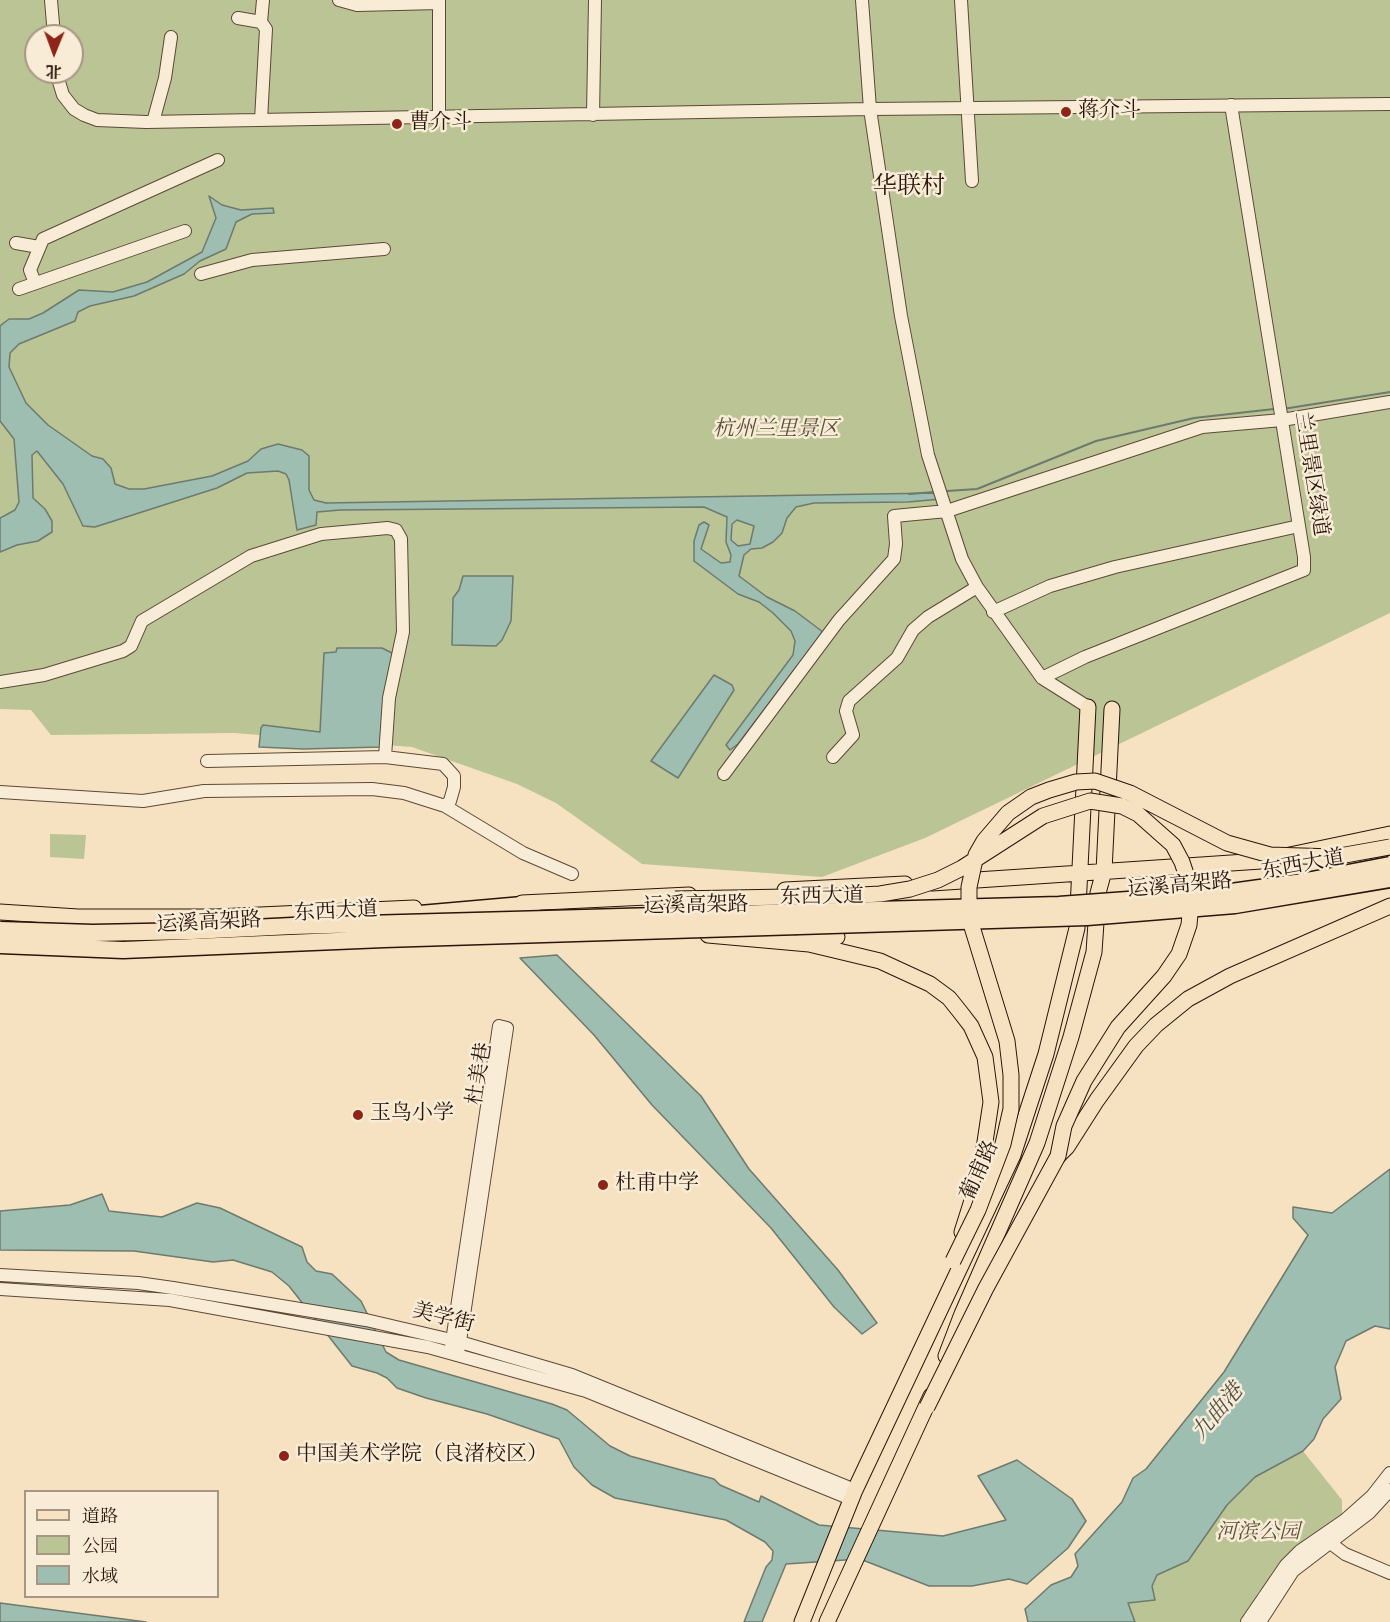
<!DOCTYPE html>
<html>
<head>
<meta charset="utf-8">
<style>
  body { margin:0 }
  #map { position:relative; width:1390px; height:1622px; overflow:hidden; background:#f6e2c0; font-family:"IM FELL English","Noto Serif SC",serif }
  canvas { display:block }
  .legend { position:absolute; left:24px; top:1490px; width:195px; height:108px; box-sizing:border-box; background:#f9ecd6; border:2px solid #a69685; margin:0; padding:8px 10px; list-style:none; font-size:18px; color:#2a150b }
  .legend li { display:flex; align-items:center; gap:12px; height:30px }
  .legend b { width:30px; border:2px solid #a69685 }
  .north { position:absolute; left:24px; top:24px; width:60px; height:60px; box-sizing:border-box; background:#f9ecd6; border:2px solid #a69685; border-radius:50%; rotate:181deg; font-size:16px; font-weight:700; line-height:24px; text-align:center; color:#2a150b }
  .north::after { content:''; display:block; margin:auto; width:21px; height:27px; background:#8f2418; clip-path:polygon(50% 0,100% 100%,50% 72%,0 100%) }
</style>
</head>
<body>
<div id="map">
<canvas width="1390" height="1622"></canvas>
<ul class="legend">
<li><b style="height:8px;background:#f6e2c0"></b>道路</li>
<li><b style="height:16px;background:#bac494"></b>公园</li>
<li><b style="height:16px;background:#9dbeb0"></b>水域</li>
</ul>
<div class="north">北</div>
</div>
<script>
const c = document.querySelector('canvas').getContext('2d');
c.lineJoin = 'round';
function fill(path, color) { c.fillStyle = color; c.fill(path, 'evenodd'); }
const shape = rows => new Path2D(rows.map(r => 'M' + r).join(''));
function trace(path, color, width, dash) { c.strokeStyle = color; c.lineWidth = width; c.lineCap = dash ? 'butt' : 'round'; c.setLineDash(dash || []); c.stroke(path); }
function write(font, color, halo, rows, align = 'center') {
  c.font = font + ' "IM FELL English","Noto Serif SC",serif'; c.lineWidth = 5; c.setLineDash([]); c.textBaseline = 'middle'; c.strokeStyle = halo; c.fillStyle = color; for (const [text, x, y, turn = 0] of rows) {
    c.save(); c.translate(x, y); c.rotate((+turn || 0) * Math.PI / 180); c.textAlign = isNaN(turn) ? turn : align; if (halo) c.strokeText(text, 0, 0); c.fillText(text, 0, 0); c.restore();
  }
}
const green = shape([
  [0,0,1390,0,1390,613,925,838,822,877,642,864,556,803,517,784,412,747,234,733,51,735,31,710,0,709],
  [36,36,72,36,72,72,36,72],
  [50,834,86,835,84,859,50,857],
  [1303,1451,1342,1500,1342,1516,1313,1535,1258,1593,1243,1622,1135,1622,1128,1603,1155,1600,1152,1586,1157,1575,1188,1561,1227,1505,1255,1477]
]);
const water = shape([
  [209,196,222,205,241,210,273,208,274,213,252,214,236,222,226,249,200,261,184,274,134,296,90,306,78,312,75,321,19,344,10,353,9,367,26,403,48,425,92,456,103,459,111,468,115,484,129,489,144,489,212,476,248,461,261,449,278,444,302,450,309,456,309,490,314,500,326,503,937,493,941,499,908,502,814,503,796,507,787,518,782,533,773,542,762,548,751,549,744,555,739,576,767,597,795,611,823,632,738,744,730,750,726,745,793,655,795,641,791,631,773,613,759,602,738,594,694,561,694,541,699,525,704,522,709,525,701,549,721,563,730,562,731,555,726,542,727,517,704,507,340,510,317,512,316,525,297,530,289,480,286,474,278,471,247,473,217,488,95,527,83,526,63,484,37,451,32,455,33,498,45,509,52,521,52,532,38,541,17,545,0,552,0,518,15,510,19,502,14,439,0,421,0,326,9,319,29,319,43,313,79,290,113,292,147,282,202,252,216,218,209,196],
  [737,520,754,526,750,544,738,546,731,540,732,524,737,520],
  [463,576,513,576,511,621,502,640,496,646,452,645,453,598,459,590,463,576],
  [337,648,382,648,394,654,381,747,303,749,259,747,261,728,263,725,320,732,324,653,336,652,337,648],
  [714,675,732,685,734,690,678,778,651,761,714,675],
  [557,955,701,1096,749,1169,838,1270,877,1323,862,1334,834,1307,771,1228,652,1105,594,1035,520,958,557,955],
  [1390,1169,1390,1329,1375,1326,1346,1341,1335,1367,1341,1399,1323,1419,1314,1439,1303,1451,1255,1477,1227,1505,1188,1561,1157,1575,1152,1586,1155,1600,1128,1603,1135,1622,1028,1622,1025,1609,1051,1585,1071,1577,1078,1566,1075,1554,1122,1502,1133,1478,1146,1469,1224,1372,1308,1235,1293,1218,1293,1207,1332,1213,1390,1169],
  [102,1194,109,1211,162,1217,197,1203,220,1208,302,1247,307,1262,316,1271,332,1274,361,1301,386,1352,399,1360,552,1404,567,1410,610,1446,630,1456,714,1479,720,1485,759,1502,761,1496,819,1525,943,1536,1006,1520,978,1476,1017,1460,1072,1499,1086,1521,1068,1548,1027,1584,1009,1579,972,1586,929,1586,860,1559,786,1564,762,1622,744,1622,766,1567,772,1560,773,1551,765,1542,726,1520,615,1498,592,1485,574,1467,559,1439,487,1414,426,1398,397,1388,387,1378,377,1373,352,1366,289,1286,272,1272,233,1260,213,1262,134,1251,0,1250,0,1211,70,1205,102,1194],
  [0,1603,146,1622,0,1622,0,1603]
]);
const stream = shape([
  [1283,409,1390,392],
  [947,491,977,489,1096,441,1194,418,1274,409],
  [909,494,934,492]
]);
const minor = shape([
  [51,0,54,36],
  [339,0,357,5,439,3],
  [439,0,439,117],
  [862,0,870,109,901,316,928,455,962,559,977,587,1042,678,1088,707],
  [961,0,972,181],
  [238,18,261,22],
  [56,72,63,95,74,109,84,115,97,120,146,122,870,109,1390,104],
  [593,115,595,0],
  [261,120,266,29,261,22,263,0],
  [153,122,165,78,171,37],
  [16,243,39,247],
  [201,274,252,260,384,249],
  [35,283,30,270,43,239,218,160],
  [19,289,185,231],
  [993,612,1050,586,1115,567,1299,526],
  [1042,678,1085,657,1304,570,1304,557,1231,105],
  [0,682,44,675,123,651,131,646,142,621,251,556,321,534,388,528,396,530,401,539,403,632,389,698,385,757],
  [833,757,853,735,846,711,849,701,897,658,913,630,928,617,977,587],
  [207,761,385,757,443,764,454,776,454,787,450,801,445,806],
  [724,774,839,620,894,559,896,544,894,516,947,511,1202,427,1282,420,1390,402],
  [0,792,143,801,204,791,372,789,404,793,445,806,523,853,572,874],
  [0,1275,138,1283,173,1288,366,1320,460,1342,572,1375,855,1490],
  [0,1289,170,1300,428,1347,586,1391,851,1499],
  [451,1348,499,1026,507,1028,459,1348],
  [1325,1539,1345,1554,1390,1573],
  [1247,1622,1286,1565,1300,1551,1345,1520,1372,1496,1390,1473],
  [1260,1622,1293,1571,1369,1513,1390,1490]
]);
const major = shape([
  [932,883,1261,861,1390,834],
  [785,890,905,884],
  [522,903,689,895],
  [0,912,78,917,216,917,414,908],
  [708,935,809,944,880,961,930,984,949,998,961,1013,971,1026,985,1057,991,1102,980,1175,962,1232],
  [804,937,837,937],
  [90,941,180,940],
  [1058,1156,1067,1147,1097,1100,1136,1046,1156,1025,1188,999,1230,976,1390,906],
  [946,1356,962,1314,1037,1143,1071,1037,1094,952,1098,893,1104,871,1112,709],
  [802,1622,855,1490,1013,1155,1046,1054,1077,928,1088,707],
  [827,1622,931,1396]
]);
const highway = shape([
  [397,916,534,904]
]);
const majorBridge = shape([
  [675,899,843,896,880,894,910,889,938,880,962,868,1043,816,1090,801,1122,806,1138,814,1173,845,1182,862,1188,880,1191,903,1189,925,1179,954,1164,976,1118,1027,1084,1081,1064,1126,1058,1156,986,1288,927,1407],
  [953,1261,978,1210,1003,1144,1011,1109,1011,1075,1007,1041,969,917,969,887,976,855,984,841,1008,813,1031,797,1049,790,1076,782,1095,781,1130,793,1227,843,1270,855,1334,857,1390,847]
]);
const highwayBridge = shape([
  [0,930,93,933,192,931,292,926,1059,905,1224,893,1296,883,1390,865],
  [0,945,123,950,384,939,1087,917,1235,905,1390,879]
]);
const markers = [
  [1066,112,6,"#8f2418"],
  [397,124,6,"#8f2418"],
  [358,1115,6,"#8f2418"],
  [603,1185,6,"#8f2418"],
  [284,1456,6,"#8f2418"]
];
const poiNames = [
  ["蒋介斗",1078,112],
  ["曹介斗",409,124],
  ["玉鸟小学",370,1115],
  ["杜甫中学",615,1185],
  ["中国美术学院（良渚校区）",296,1456]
];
const parkNames = [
  ["杭州兰里景区",776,431],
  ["河滨公园",1258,1534]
];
const streetNames = [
  ["兰里景区绿道",1310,474,81],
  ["东西大道",1303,866,-10],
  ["运溪高架路",1180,887,-5],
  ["东西大道",822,898,-1],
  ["运溪高架路",696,907,-1],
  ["东西大道",336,913,-3],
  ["运溪高架路",209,924,-3],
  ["杜美巷",481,1074,-81],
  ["葡甫路",981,1171,-66],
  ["美学街",443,1319,14]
];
const waterNames = [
  ["九曲港",1219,1413,-50]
];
const quarterNames = [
  ["华联村",909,188]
];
fill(green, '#bac494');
fill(water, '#9dbeb0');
trace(water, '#6f7a6e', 1.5);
trace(stream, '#6f7a6e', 2);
trace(minor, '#5d4838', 14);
trace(major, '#2a150b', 17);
trace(highway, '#2a150b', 19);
trace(minor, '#f9ecd6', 12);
trace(major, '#f6e2c0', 15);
trace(highway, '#f6e2c0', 16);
trace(majorBridge, '#2a150b', 17, []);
trace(highwayBridge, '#2a150b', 19, []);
trace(majorBridge, '#f6e2c0', 15);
trace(highwayBridge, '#f6e2c0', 16);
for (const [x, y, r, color] of markers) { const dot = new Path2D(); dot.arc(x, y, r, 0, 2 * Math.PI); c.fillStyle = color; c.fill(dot); trace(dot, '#f9ecd6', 2); }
write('21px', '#2a150b', '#f9ecd6', poiNames, 'left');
write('italic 21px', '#5c523b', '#f9ecd6', parkNames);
write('21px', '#2a150b', '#f9ecd6', streetNames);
write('italic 22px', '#525045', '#f9ecd6', waterNames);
write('24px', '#2a150b', '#f9ecd6', quarterNames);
</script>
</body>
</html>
